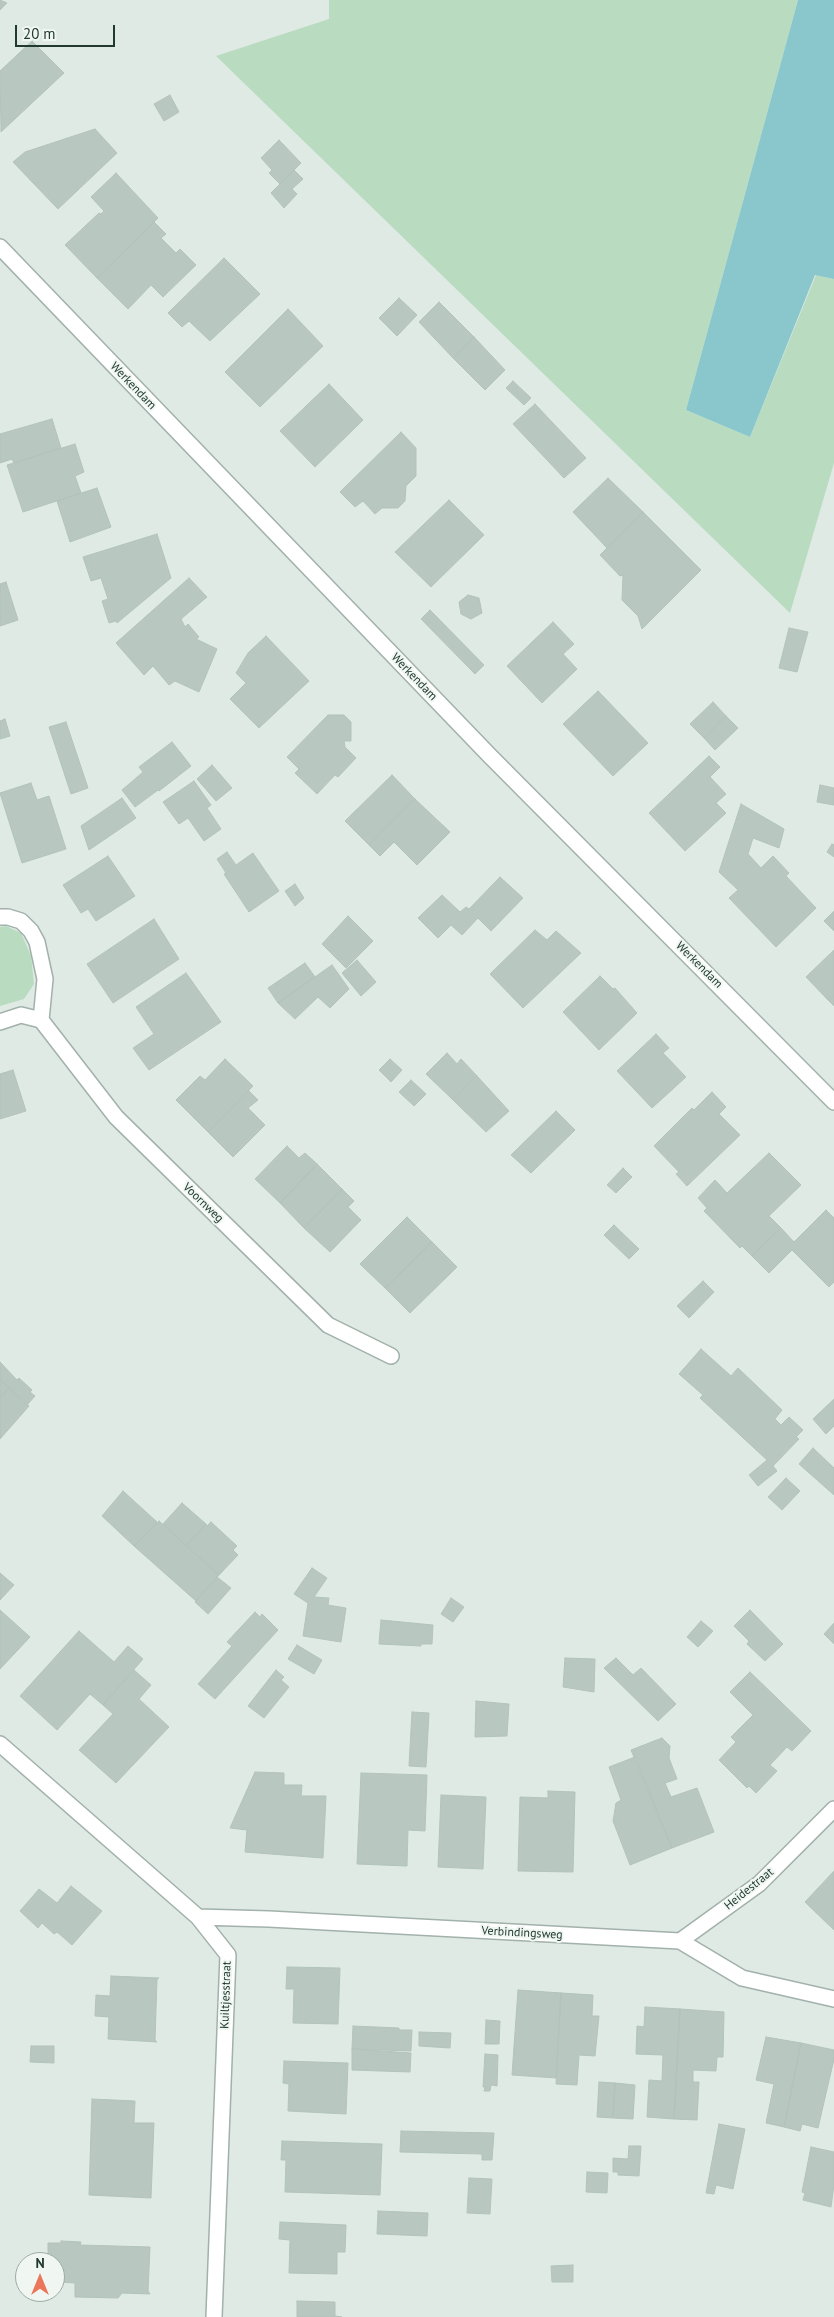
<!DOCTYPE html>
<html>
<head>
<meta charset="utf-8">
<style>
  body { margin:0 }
  #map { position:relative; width:834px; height:2317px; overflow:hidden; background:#dfeae5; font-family:"PT Sans",sans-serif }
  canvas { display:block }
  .north { position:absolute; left:15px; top:2252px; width:50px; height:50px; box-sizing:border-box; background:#f0f7f3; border:1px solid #9daba5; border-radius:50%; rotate:0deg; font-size:14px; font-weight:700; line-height:20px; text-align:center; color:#213931 }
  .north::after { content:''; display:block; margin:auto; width:18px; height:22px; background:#ec765b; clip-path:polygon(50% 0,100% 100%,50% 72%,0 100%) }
  .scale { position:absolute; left:15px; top:25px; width:100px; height:22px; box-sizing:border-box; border:2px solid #213931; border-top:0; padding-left:6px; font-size:15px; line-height:18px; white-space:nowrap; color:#213931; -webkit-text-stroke:4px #f0f7f3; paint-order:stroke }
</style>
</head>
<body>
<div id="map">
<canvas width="834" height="2317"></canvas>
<div class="north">N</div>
<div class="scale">20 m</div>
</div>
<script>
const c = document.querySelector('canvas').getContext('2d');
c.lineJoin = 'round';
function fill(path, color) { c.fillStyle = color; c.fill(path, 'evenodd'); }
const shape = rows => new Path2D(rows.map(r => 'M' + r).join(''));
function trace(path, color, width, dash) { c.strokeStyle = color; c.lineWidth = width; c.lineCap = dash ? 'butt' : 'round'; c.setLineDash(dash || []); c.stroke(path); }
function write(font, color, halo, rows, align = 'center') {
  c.font = font + ' "PT Sans",sans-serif'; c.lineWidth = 4; c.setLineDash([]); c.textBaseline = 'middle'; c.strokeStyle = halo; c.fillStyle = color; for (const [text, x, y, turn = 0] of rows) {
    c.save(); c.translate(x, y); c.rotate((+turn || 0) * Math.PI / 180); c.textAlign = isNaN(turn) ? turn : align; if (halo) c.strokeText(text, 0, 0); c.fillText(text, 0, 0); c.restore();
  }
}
const green = shape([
  [329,0,798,0,686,410,750,437,816,275,834,279,834,463,790,613,216,56,329,19],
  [6,926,21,933,31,956,34,984,24,999,0,1006,0,927]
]);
const water = shape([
  [798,0,834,0,834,279,815,275,750,437,686,410]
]);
const building = shape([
  [0,0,7,3,0,10,0,0],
  [32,41,64,73,1,132,0,71,32,41],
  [170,95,179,112,164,121,154,104,170,95],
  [95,129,117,153,58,209,13,162,25,152,95,129],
  [279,140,301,163,280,184,269,173,272,170,261,158,279,140],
  [294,170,303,179,292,189,297,194,284,208,271,193,294,170],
  [116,173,158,218,97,278,65,245,99,213,101,214,104,211,91,197,116,173],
  [154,222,166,234,161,238,176,253,180,249,196,265,163,297,151,285,128,309,97,278,154,222],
  [224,258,260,294,210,341,189,321,182,327,168,313,224,258],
  [399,298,417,315,397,336,379,318,399,298],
  [439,302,474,337,453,358,419,322,439,302],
  [288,309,323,346,260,407,225,372,288,309],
  [474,337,505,370,485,390,453,358,474,337],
  [513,381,531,398,524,405,506,388,513,381],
  [329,384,363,420,315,467,280,431,329,384],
  [535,404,586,458,564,478,513,424,535,404],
  [52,419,61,448,14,463,12,459,0,463,0,434,52,419],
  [401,432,416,448,416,476,406,486,405,501,398,508,382,508,375,514,363,501,355,507,340,492,401,432],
  [75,444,84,472,75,476,81,493,23,512,7,465,75,444],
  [608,478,643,512,607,548,573,512,608,478],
  [97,488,111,527,70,542,57,501,97,488],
  [449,500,484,535,431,587,395,552,449,500],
  [643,512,701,570,642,629,638,616,622,600,623,575,620,576,600,555,643,512],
  [157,534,171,578,117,623,116,621,109,623,102,601,108,599,101,578,91,581,83,557,157,534],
  [189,578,207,597,181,619,185,627,188,624,199,637,196,639,217,649,199,692,175,681,169,685,153,666,144,675,116,643,189,578],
  [6,582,18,620,0,626,0,584,6,582],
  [468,595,479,598,482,613,471,619,461,614,459,602,468,595],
  [430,610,484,665,475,674,421,619,430,610],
  [553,622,574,644,563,654,577,669,542,703,507,666,553,622],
  [789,628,808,632,797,672,779,668,789,628],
  [266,636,309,681,259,728,230,699,246,683,236,673,248,653,266,636],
  [598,691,648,743,613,776,563,724,598,691],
  [713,702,726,716,704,738,690,724,713,702],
  [328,715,344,715,351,722,351,741,344,741,345,747,356,758,338,777,335,775,317,794,295,773,299,769,287,757,328,715],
  [726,716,738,728,715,750,704,738,726,716],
  [5,719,10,736,0,739,0,721,5,719],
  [66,722,88,788,71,794,49,727,66,722],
  [172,742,191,766,159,791,158,790,135,807,122,790,143,772,139,767,172,742],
  [709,756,720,767,710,777,726,794,716,803,726,813,685,851,649,813,709,756],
  [212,765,232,788,216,801,197,779,212,765],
  [392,775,415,799,369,845,345,821,392,775],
  [194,781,211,805,207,808,221,829,204,841,188,818,179,824,163,802,194,781],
  [31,783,37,800,49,796,66,849,22,863,0,793,31,783],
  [820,785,834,788,834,805,817,802,820,785],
  [122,798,136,818,89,850,81,826,122,798],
  [415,799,450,832,417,865,394,842,380,856,369,845,415,799],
  [741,804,784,829,779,848,753,838,748,854,761,868,773,856,789,873,786,876,816,908,776,947,729,898,738,890,719,872,741,804],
  [832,844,834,845,834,857,827,852,832,844],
  [227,852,236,865,253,853,279,891,249,912,224,874,226,873,217,859,227,852],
  [108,856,135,896,96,921,88,909,81,913,63,885,108,856],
  [500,877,523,898,491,931,478,918,462,935,451,925,438,938,418,918,442,895,460,912,466,907,469,909,500,877],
  [295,884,304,898,295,906,285,891,295,884],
  [834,911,834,931,824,921,834,911],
  [348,916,373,941,346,968,322,944,348,916],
  [154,919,179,959,113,1003,87,964,154,919],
  [535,930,547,940,556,931,581,953,523,1008,490,974,535,930],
  [834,950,834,996,829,1001,806,977,834,950],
  [357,960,376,982,361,996,342,973,357,960],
  [305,963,315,977,278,1003,268,988,305,963],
  [332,965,349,989,330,1008,318,997,295,1019,278,1003,332,965],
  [186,973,221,1022,149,1070,133,1048,154,1034,136,1007,186,973],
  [600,976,613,989,615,988,637,1013,599,1050,563,1012,600,976],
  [834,996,834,1006,829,1001,834,996],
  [656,1034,669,1048,663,1053,686,1077,652,1108,617,1071,656,1034],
  [447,1053,457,1064,461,1059,477,1076,453,1100,426,1074,447,1053],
  [225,1059,253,1086,208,1132,176,1100,200,1076,205,1080,225,1059],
  [390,1059,402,1070,391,1082,379,1070,390,1059],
  [13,1070,26,1111,0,1119,0,1074,13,1070],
  [477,1076,509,1111,486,1132,453,1100,477,1076],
  [411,1080,426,1094,414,1106,399,1092,411,1080],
  [249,1091,258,1100,248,1108,265,1125,233,1157,208,1132,249,1091],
  [712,1092,726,1107,719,1114,740,1135,687,1186,676,1174,679,1172,654,1146,692,1108,694,1110,712,1092],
  [556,1111,575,1130,531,1173,511,1155,556,1111],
  [287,1146,299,1158,305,1153,317,1164,280,1203,255,1179,287,1146],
  [769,1153,801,1185,769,1216,781,1228,752,1256,742,1246,740,1248,704,1211,707,1208,698,1198,715,1180,727,1193,769,1153],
  [317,1164,342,1189,304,1228,280,1203,317,1164],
  [623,1168,632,1177,616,1193,607,1185,623,1168],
  [342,1189,354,1201,348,1207,361,1220,330,1252,304,1228,342,1189],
  [826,1210,834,1218,834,1282,829,1287,792,1250,769,1273,752,1256,781,1228,794,1242,826,1210],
  [407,1217,432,1242,385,1288,360,1264,407,1217],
  [614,1225,639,1249,629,1259,604,1235,614,1225],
  [432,1242,457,1267,410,1313,385,1288,432,1242],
  [703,1281,714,1292,689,1318,677,1306,703,1281],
  [701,1349,731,1376,738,1368,782,1410,775,1419,781,1425,789,1417,803,1430,796,1437,799,1439,773,1466,777,1471,758,1486,749,1475,767,1460,700,1398,703,1395,679,1374,701,1349],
  [0,1362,17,1380,19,1378,32,1390,30,1392,35,1396,27,1405,0,1380,0,1362],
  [0,1380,9,1388,0,1398,0,1380],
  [9,1388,29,1406,0,1439,0,1398,9,1388],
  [834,1399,834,1426,826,1434,813,1419,834,1399],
  [813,1448,834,1468,834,1495,799,1464,813,1448],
  [786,1478,800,1491,782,1510,768,1497,786,1478],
  [123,1491,157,1522,134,1546,102,1516,123,1491],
  [182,1503,206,1524,186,1546,163,1524,182,1503],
  [159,1521,219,1575,196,1601,134,1546,159,1521],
  [211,1522,237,1546,233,1550,238,1555,219,1575,186,1546,206,1524,207,1526,211,1522],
  [312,1568,327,1578,314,1597,329,1598,328,1605,346,1608,341,1642,303,1636,308,1603,294,1594,312,1568],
  [0,1573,14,1585,0,1600,0,1573],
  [217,1577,231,1588,208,1614,195,1602,217,1577],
  [451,1598,464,1607,453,1622,441,1614,451,1598],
  [0,1610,30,1637,0,1669,0,1610],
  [750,1610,783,1644,765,1661,747,1644,749,1641,734,1626,750,1610],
  [255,1612,260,1617,262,1614,278,1630,215,1699,198,1684,232,1646,227,1642,255,1612],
  [381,1620,433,1625,432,1644,421,1644,421,1646,379,1644,381,1620],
  [701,1621,713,1631,698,1647,687,1637,701,1621],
  [834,1623,834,1644,824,1634,834,1623],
  [79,1631,114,1662,128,1646,143,1659,103,1705,90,1694,57,1730,20,1696,79,1631],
  [297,1645,322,1660,314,1674,288,1659,297,1645],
  [565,1658,595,1659,594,1692,563,1687,565,1658],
  [616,1658,633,1675,641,1668,676,1704,658,1721,604,1668,616,1658],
  [134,1670,151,1685,139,1699,169,1727,116,1783,79,1750,113,1714,103,1705,134,1670],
  [276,1670,284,1677,281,1680,289,1687,264,1718,248,1706,276,1670],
  [750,1672,811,1731,792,1751,787,1747,770,1765,777,1771,756,1793,749,1786,747,1788,719,1760,736,1742,731,1737,753,1715,730,1692,750,1672],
  [476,1701,509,1704,507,1736,475,1737,476,1701],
  [412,1712,429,1713,426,1767,409,1766,412,1712],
  [662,1738,670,1746,669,1758,677,1779,665,1783,671,1797,697,1788,714,1832,672,1848,631,1750,662,1738],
  [635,1757,672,1848,630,1865,613,1821,616,1803,621,1800,609,1767,635,1757],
  [255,1772,284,1773,284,1785,302,1785,301,1796,326,1796,323,1858,245,1852,247,1830,230,1828,255,1772],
  [361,1773,427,1775,425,1831,408,1830,407,1866,357,1864,361,1773],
  [548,1791,575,1792,573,1872,518,1871,520,1797,548,1798,548,1791],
  [441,1795,486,1797,483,1869,438,1867,441,1795],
  [834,1871,834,1930,805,1902,834,1871],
  [71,1886,102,1911,72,1945,57,1932,54,1934,42,1923,38,1928,20,1911,39,1889,57,1903,71,1886],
  [287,1967,340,1968,338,2024,293,2023,294,1989,286,1989,287,1967],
  [111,1976,159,1978,157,1979,155,2040,157,2042,108,2039,109,2017,95,2016,96,1995,110,1996,111,1976],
  [518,1990,561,1993,556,2078,512,2075,518,1990],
  [561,1993,593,1995,592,2016,599,2016,595,2056,579,2055,577,2085,556,2084,561,1993],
  [645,2007,680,2009,674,2119,647,2117,649,2080,662,2081,663,2055,636,2054,637,2026,644,2027,645,2007],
  [680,2009,724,2012,723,2057,717,2057,716,2071,693,2070,693,2082,699,2082,697,2120,674,2119,680,2009],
  [486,2020,500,2021,499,2044,485,2044,486,2020],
  [353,2026,399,2028,399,2030,412,2030,411,2051,352,2049,353,2026],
  [419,2032,451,2033,450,2048,419,2046,419,2032],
  [766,2037,801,2043,784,2127,766,2123,774,2084,756,2080,766,2037],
  [801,2043,834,2050,834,2059,818,2128,802,2124,800,2131,784,2127,801,2043],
  [31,2046,54,2046,54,2063,30,2062,31,2046],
  [352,2049,411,2053,410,2072,352,2070,352,2049],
  [485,2054,498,2055,497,2086,491,2085,490,2091,484,2091,485,2087,483,2087,485,2054],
  [284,2061,348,2063,346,2114,288,2111,289,2084,283,2083,284,2061],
  [599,2082,615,2083,613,2118,597,2117,599,2082],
  [615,2083,635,2085,633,2119,613,2118,615,2083],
  [92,2099,135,2101,134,2123,154,2123,151,2198,89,2195,92,2099],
  [719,2124,745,2129,733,2189,716,2185,714,2194,706,2193,719,2124],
  [401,2131,494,2133,492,2160,482,2160,482,2154,400,2152,401,2131],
  [282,2141,382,2144,380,2195,285,2192,286,2160,281,2160,282,2141],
  [629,2146,641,2146,639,2176,618,2175,618,2172,613,2172,613,2158,628,2159,629,2146],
  [811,2147,834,2152,834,2184,831,2207,803,2200,805,2193,802,2192,811,2147],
  [587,2172,608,2173,607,2193,586,2192,587,2172],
  [469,2178,492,2179,490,2214,467,2213,469,2178],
  [378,2211,428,2213,427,2236,377,2234,378,2211],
  [280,2222,346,2225,345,2252,337,2252,337,2274,289,2273,290,2240,279,2239,280,2222],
  [61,2241,81,2242,80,2245,150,2247,148,2291,150,2294,122,2293,118,2298,75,2297,75,2283,60,2282,60,2278,55,2278,55,2262,48,2262,48,2243,61,2243,61,2241],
  [573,2265,573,2282,552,2282,551,2266,573,2265],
  [297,2301,335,2302,335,2316,342,2317,297,2317,297,2301]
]);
const minor = shape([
  [0,247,490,756,834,1102],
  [0,917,8,917,21,921,31,931,37,942,45,979,41,1020],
  [0,1022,21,1015,41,1020,116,1117,328,1325,391,1356],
  [0,1744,198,1917,228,1955,214,2317],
  [198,1917,269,1919,680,1941,742,1978,834,1999],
  [680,1941,759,1884,834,1809]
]);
const streetNames = [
  ["Werkendam",133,386,46],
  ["Werkendam",414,677,46],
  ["Werkendam",699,965,45],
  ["Voornweg",203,1203,44],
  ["Heidestraat",749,1889,-39],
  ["Verbindingsweg",522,1933,3],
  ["Kuiltjesstraat",226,1995,-88]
];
fill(green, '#b9dbc0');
fill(water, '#89c7cd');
fill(building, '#b8c7c0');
trace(building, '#b2c3bb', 1);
trace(minor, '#a2b1ab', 18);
trace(minor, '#fff', 15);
write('12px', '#213931', '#f0f7f3', streetNames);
</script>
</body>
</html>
